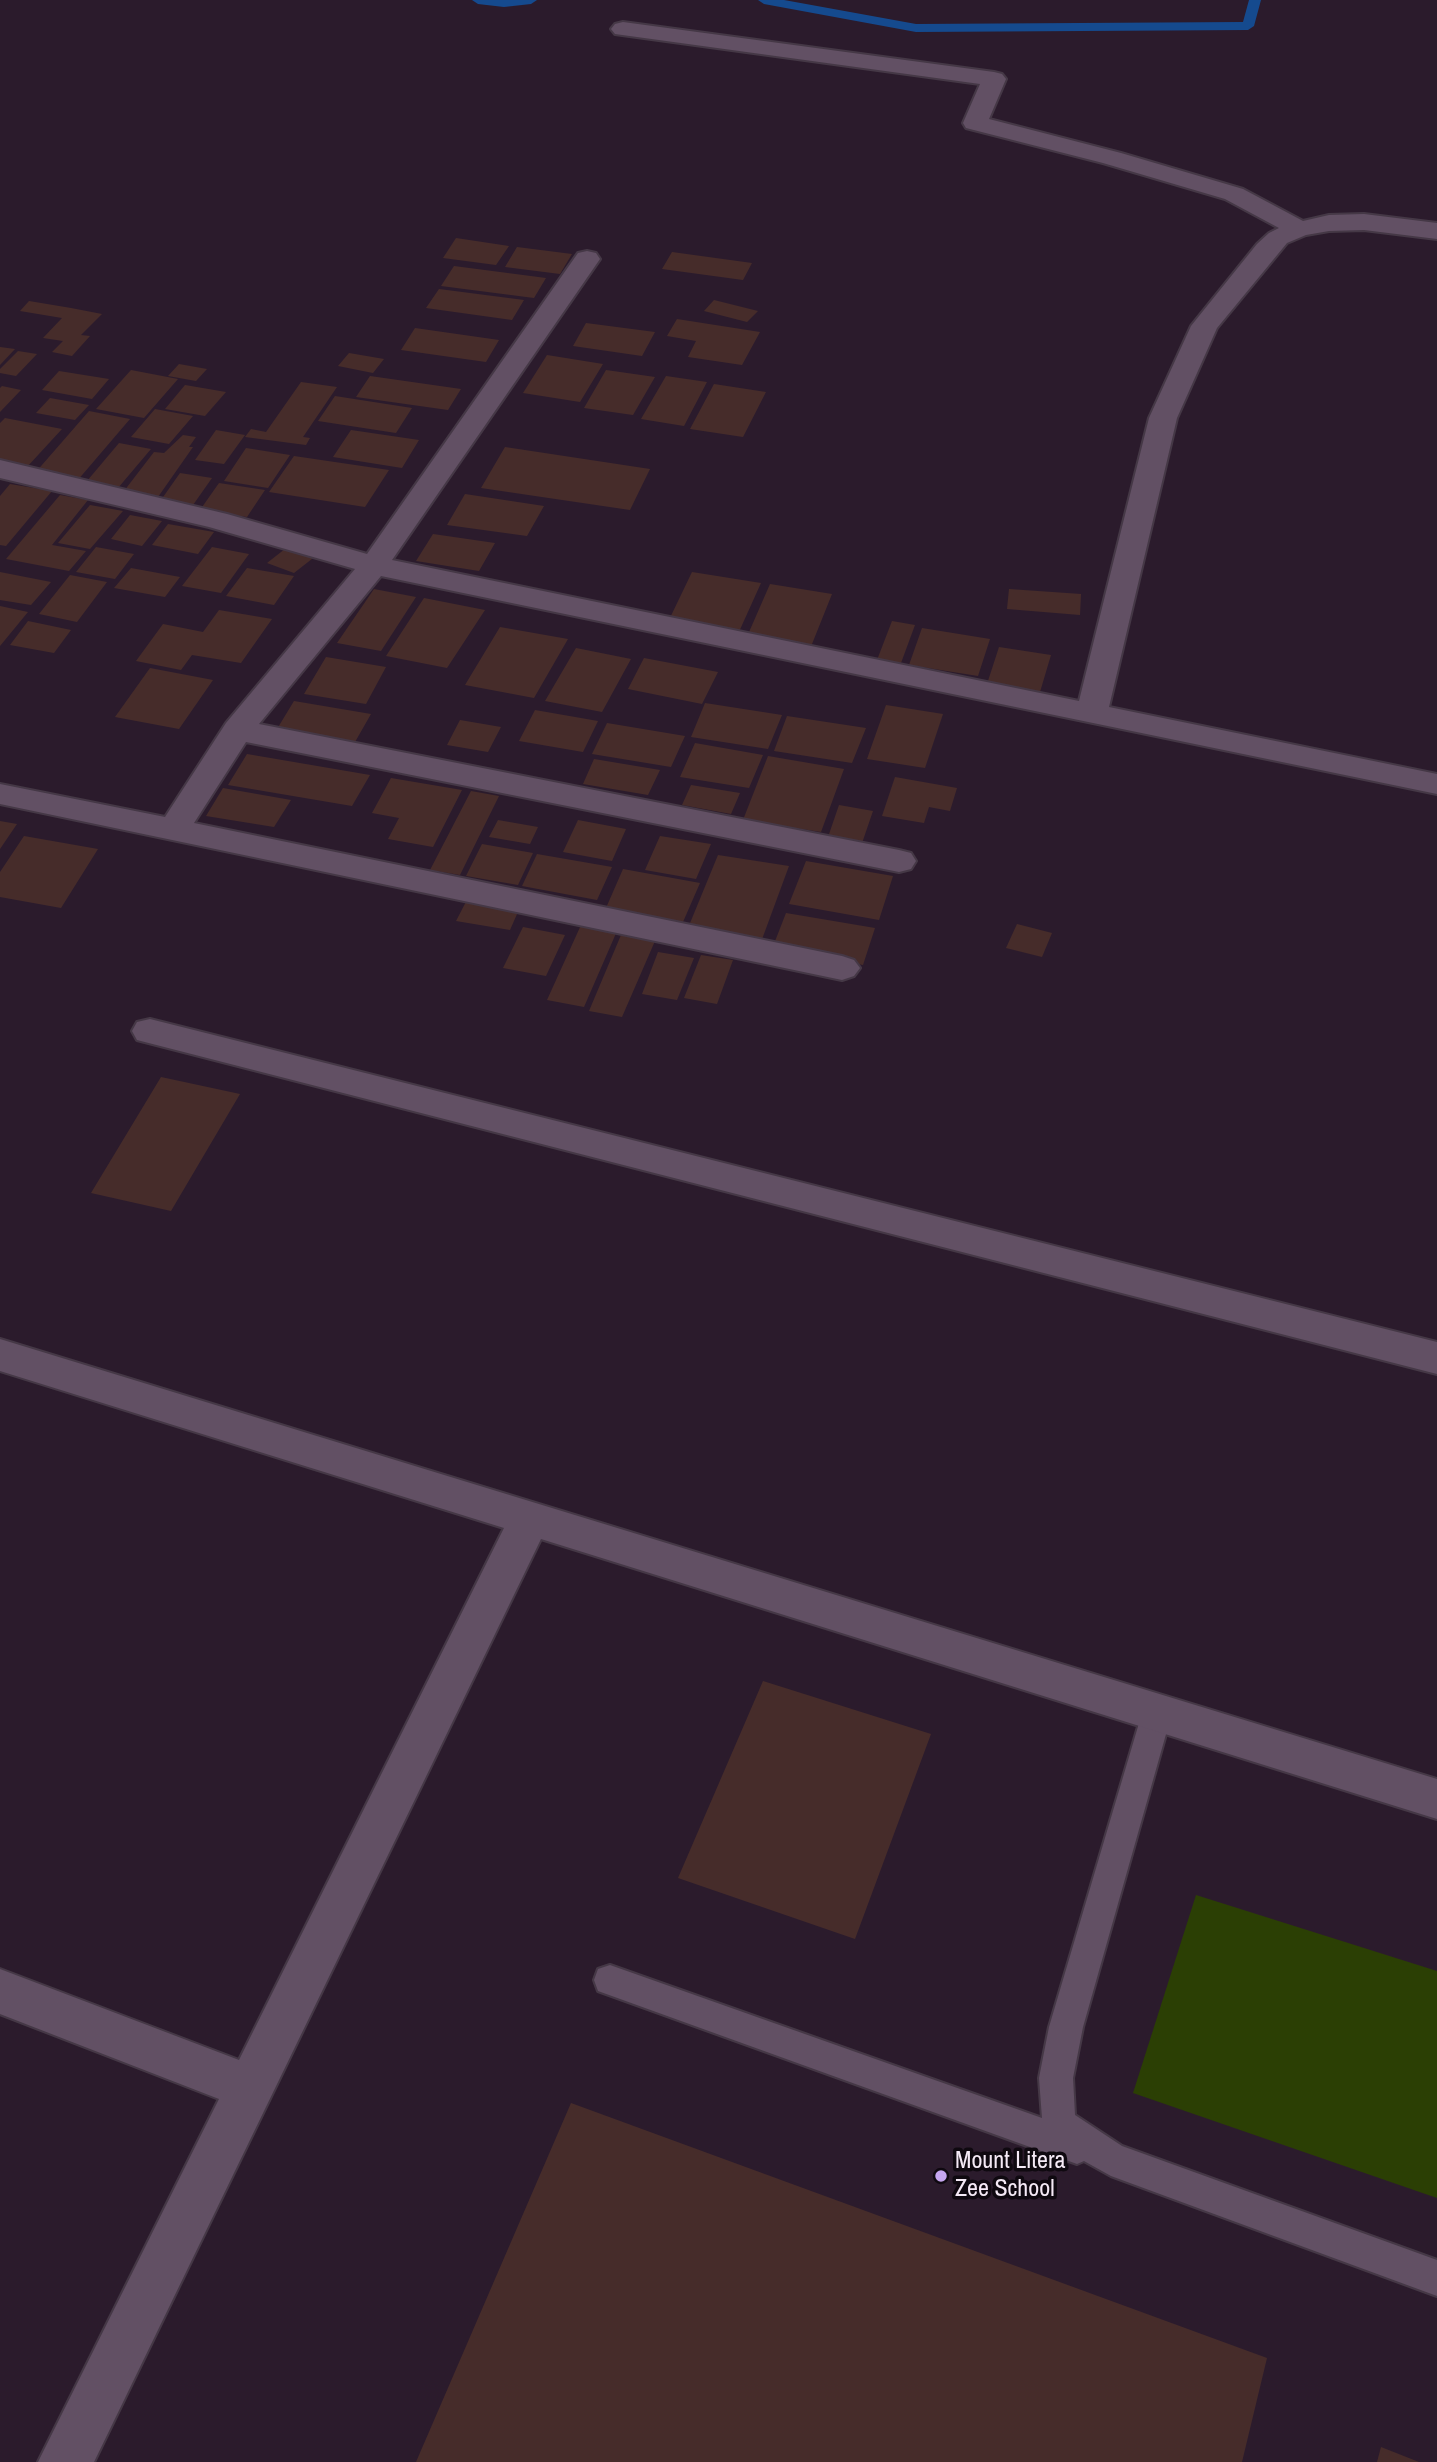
<!DOCTYPE html>
<html>
<head>
<meta charset="utf-8">
<style>
  body { margin:0 }
  canvas { display:block; background:#2b1b2c }
</style>
</head>
<body>
<canvas width="1437" height="2462"></canvas>
<script>
const c = document.querySelector('canvas').getContext('2d');
c.lineJoin = 'round';
function fill(path, color) { c.fillStyle = color; c.fill(path, 'evenodd'); }
const shape = rows => new Path2D(rows.map(r => 'M' + r).join(''));
function trace(path, color, width, dash) { c.strokeStyle = color; c.lineWidth = width; c.lineCap = dash ? 'butt' : 'round'; c.setLineDash(dash || []); c.stroke(path); }
function write(font, color, halo, rows, align = 'center') {
  c.font = font + ' "Archivo Narrow",sans-serif'; c.lineWidth = 7; c.setLineDash([]); c.textBaseline = 'middle'; c.strokeStyle = halo; c.fillStyle = color; for (const [text, x, y, turn = 0] of rows) {
    c.save(); c.translate(x, y); c.rotate((+turn || 0) * Math.PI / 180); c.textAlign = isNaN(turn) ? turn : align; if (halo) c.strokeText(text, 0, 0); c.fillText(text, 0, 0); c.restore();
  }
}
const green = shape([
  [1196,1895,1437,1971,1437,2198,1133,2093]
]);
const stream = shape([
  [472,0,537,0,531,4,504,7,478,4,472,0],
  [758,0,784,0,916,24,1243,22,1249,0,1261,0,1254,26,1248,30,916,32,764,4,758,0]
]);
const building = shape([
  [456,238,509,246,496,265,443,258],
  [517,247,572,254,560,274,505,267],
  [672,252,752,263,743,280,662,269],
  [454,266,546,278,534,298,441,286],
  [439,289,524,300,512,320,426,308],
  [714,300,758,311,747,322,704,311],
  [29,301,71,308,102,314,81,335,90,336,72,356,52,352,63,341,43,338,62,318,20,311],
  [677,319,760,332,742,365,688,357,696,341,667,336],
  [586,323,655,332,642,356,573,346],
  [415,328,499,340,486,362,401,350],
  [0,347,15,349,0,365],
  [18,351,37,354,16,376,0,373,0,369],
  [349,353,384,359,373,373,338,366],
  [547,355,603,364,580,402,523,393],
  [179,364,207,369,196,381,168,376],
  [131,370,178,379,144,418,96,409],
  [606,370,655,377,633,415,584,408],
  [59,371,109,379,92,399,42,390],
  [370,376,461,389,448,410,356,397],
  [666,376,707,382,684,426,641,419],
  [301,382,337,387,303,437,310,438,306,445,245,437,251,429,266,432],
  [714,384,766,392,743,437,690,429],
  [185,385,226,392,205,416,165,409],
  [2,386,21,390,0,412,0,388],
  [335,396,412,408,396,433,318,421],
  [50,398,89,405,75,420,36,413],
  [155,409,193,416,169,444,131,437],
  [89,411,130,419,77,481,35,473],
  [5,418,62,429,27,467,0,462,0,423],
  [216,430,245,435,224,464,195,460],
  [351,430,419,440,402,468,333,457],
  [183,435,196,437,189,447,193,447,158,497,124,491,154,452,164,453],
  [119,443,151,449,118,488,87,481],
  [505,447,650,469,630,510,481,488],
  [246,448,290,455,268,488,224,481],
  [294,456,389,470,365,507,269,492],
  [180,473,212,478,193,505,161,500],
  [219,483,265,490,247,517,200,510],
  [10,484,52,491,6,546,0,545,0,496],
  [465,494,544,506,527,536,447,525],
  [60,495,88,500,52,545,86,551,69,571,6,559],
  [90,505,123,511,90,549,58,543],
  [130,515,162,521,142,546,111,539],
  [168,524,214,532,198,554,152,545],
  [433,534,495,543,479,571,416,561],
  [290,545,317,555,294,573,267,563],
  [96,547,134,554,115,579,76,572],
  [212,547,249,554,221,593,182,586],
  [131,568,180,577,165,597,114,588],
  [247,568,294,576,274,605,226,596],
  [0,572,51,582,31,605,0,600],
  [692,572,761,583,738,634,668,622],
  [70,575,107,582,77,622,39,614],
  [770,584,832,594,810,649,746,639],
  [374,589,416,597,381,651,337,643],
  [1009,589,1081,594,1080,615,1007,609],
  [424,598,485,610,447,668,386,656],
  [0,606,28,612,0,646],
  [219,610,272,619,241,663,192,655,181,670,136,661,163,624,203,632],
  [28,621,71,630,54,653,10,645],
  [892,621,915,625,901,663,877,660],
  [500,627,568,639,534,698,465,685],
  [922,628,990,639,978,676,909,665],
  [999,647,1051,655,1040,692,987,684],
  [576,648,631,659,602,712,545,701],
  [326,657,386,667,366,704,304,694],
  [644,658,718,672,702,704,628,689],
  [150,668,213,680,179,729,115,717],
  [294,701,371,714,355,742,277,729],
  [705,703,782,715,768,749,691,737],
  [886,705,943,714,925,768,867,759],
  [535,710,598,721,583,752,519,741],
  [787,716,866,728,852,763,774,751],
  [460,720,501,727,488,752,447,745],
  [607,723,685,736,671,767,592,754],
  [695,743,763,755,749,788,680,777],
  [247,754,370,775,352,806,228,785],
  [768,756,844,769,821,832,743,820],
  [594,759,660,770,648,795,583,784],
  [895,777,957,788,950,811,929,807,924,823,882,816],
  [391,778,462,790,433,847,388,839,399,818,372,813],
  [691,785,740,793,731,814,682,805],
  [223,788,291,800,274,827,206,816],
  [471,791,499,796,460,875,430,870],
  [839,805,873,811,861,846,827,840],
  [498,820,538,827,530,844,489,837],
  [578,820,626,829,612,861,563,852],
  [0,821,17,824,0,849],
  [24,836,98,849,61,908,0,897,0,872],
  [660,836,711,844,696,879,645,870],
  [482,844,533,853,518,885,466,876],
  [537,854,612,867,597,900,522,886],
  [718,855,789,866,761,942,688,928],
  [806,861,893,876,879,920,789,904],
  [623,869,700,883,683,922,606,908],
  [469,896,521,905,510,930,456,921],
  [786,913,875,928,863,965,772,949],
  [1017,924,1052,933,1042,957,1006,948],
  [581,925,617,931,584,1007,547,1000],
  [523,927,565,935,546,976,503,968],
  [621,935,655,941,622,1017,589,1011],
  [658,952,694,958,677,1000,642,994],
  [701,955,733,960,717,1004,684,998],
  [161,1077,240,1094,171,1211,91,1193],
  [763,1681,931,1734,855,1939,678,1878],
  [571,2103,1267,2358,1242,2462,416,2462],
  [1381,2447,1419,2462,1377,2462]
]);
const lane = shape([
  [1157,1700,1168,1704,1172,1713,1083,2027,1073,2078,1075,2115,1122,2146,1437,2260,1437,2296,1111,2176,1084,2161,1077,2164,598,1991,594,1980,598,1969,610,1965,1042,2118,1039,2078,1049,2027,1142,1713,1146,1704,1157,1700]
]);
const street = shape([
  [623,22,994,72,1002,74,1006,79,989,119,1121,153,1243,189,1303,221,1329,215,1364,214,1437,223,1437,239,1364,230,1329,231,1306,235,1287,243,1217,328,1177,418,1109,707,1437,774,1437,794,381,576,259,724,899,850,911,853,916,861,911,869,899,872,246,742,194,823,842,956,854,960,860,968,854,976,842,980,0,804,0,784,165,817,226,723,355,569,209,527,0,478,0,460,227,514,367,554,578,253,587,251,596,253,600,259,392,560,1079,701,1149,418,1191,326,1257,244,1269,233,1279,228,1225,199,1103,163,966,128,963,123,980,84,615,34,611,29,615,24,623,22],
  [150,1019,1437,1342,1437,1374,137,1040,132,1031,137,1022,150,1019],
  [0,1339,1437,1779,1437,1819,541,1539,94,2462,38,2462,219,2099,0,2014,0,1969,239,2060,504,1528,0,1371,0,1339]
]);
const markers = [
  [941,2176,7,"#c6a6f0"]
];
const nearPoinames = [
  ["Mount Litera",955,2162],
  ["Zee School",955,2190]
];
fill(green, '#2b3f04');
fill(stream, '#154a8e');
fill(building, '#462c2a');
trace(lane, '#453846', 4);
trace(street, '#453846', 4);
fill(lane, '#625064');
fill(street, '#625064');
for (const [x, y, r, color] of markers) { const dot = new Path2D(); dot.arc(x, y, r, 0, 2 * Math.PI); c.fillStyle = color; c.fill(dot); trace(dot, '#0f0910', 2.5); }
write('24px', '#f5eaf6', '#0f0910', nearPoinames, 'left');
</script>
</body>
</html>
